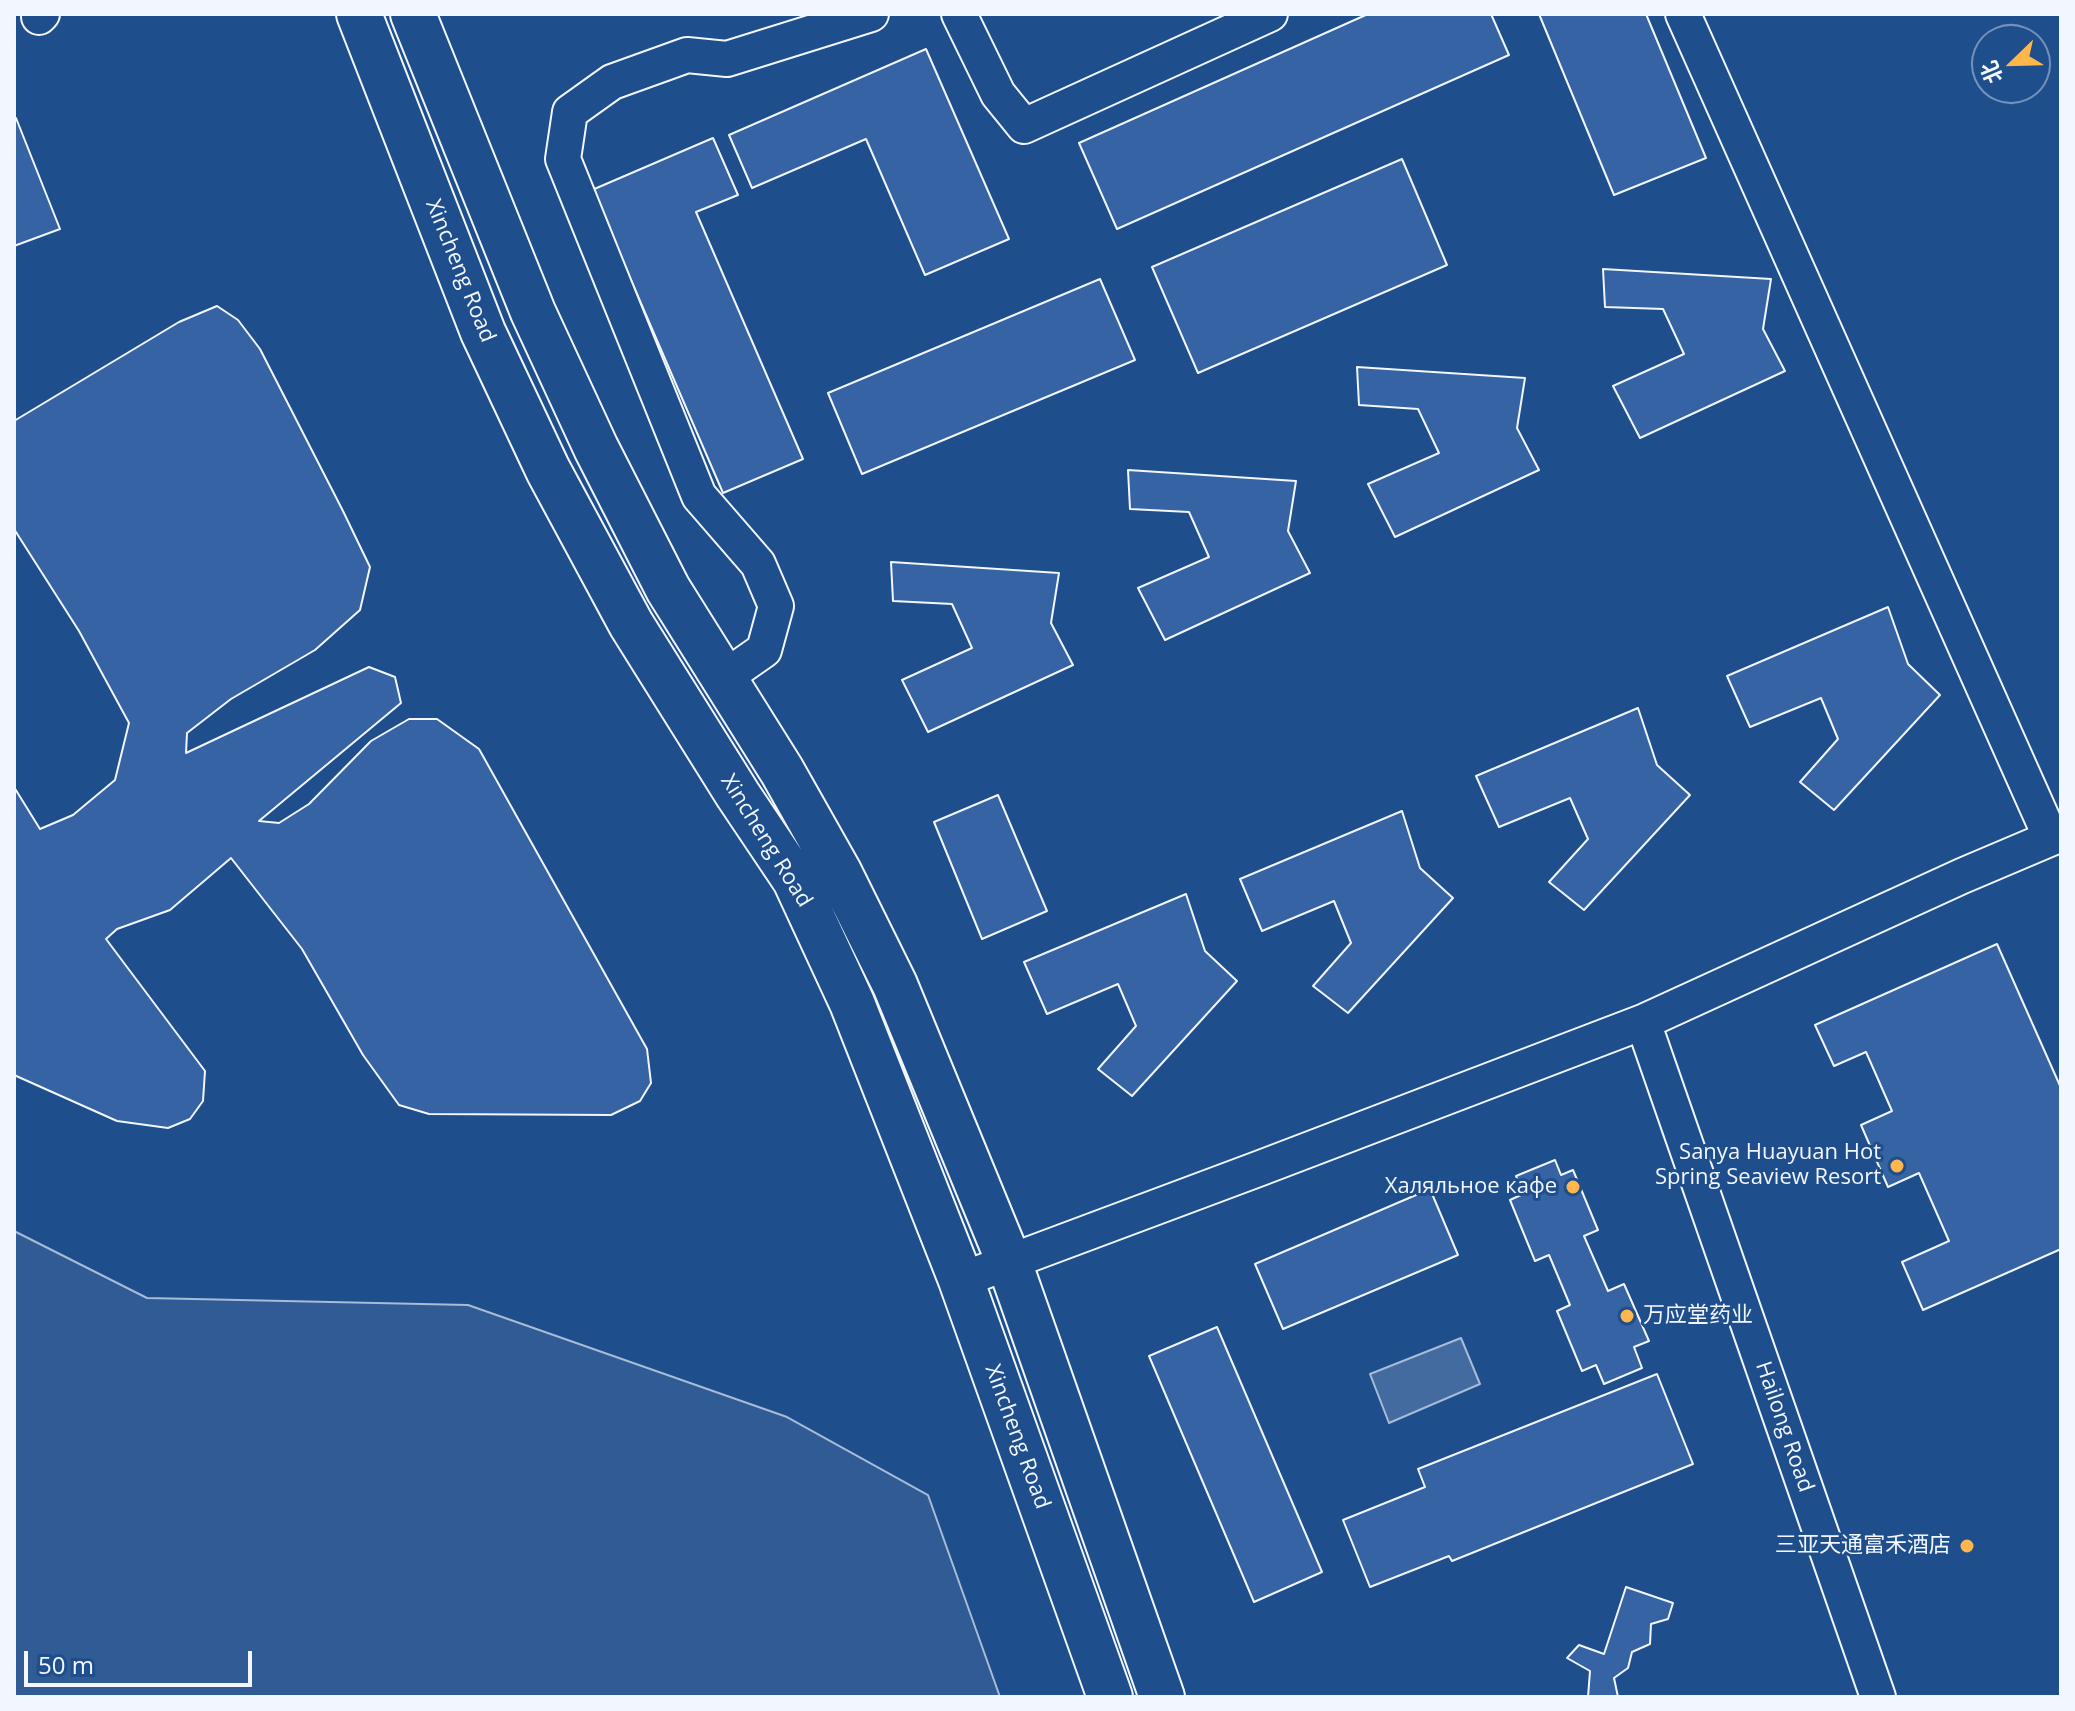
<!DOCTYPE html>
<html>
<head>
<meta charset="utf-8">
<style>
  body { margin:0 }
  #map { position:relative; width:2075px; height:1711px; overflow:hidden; background:#1f4e8c; font-family:"Open Sans","Noto Sans SC",sans-serif }
  canvas { display:block }
  .frame { position:absolute; inset:0; border:16px solid #f2f6ff; pointer-events:none }
  .north { position:absolute; left:1971px; top:24px; width:80px; height:80px; box-sizing:border-box; background:#1f4e8c; border:2px solid #7391ba; border-radius:50%; rotate:247deg; font-size:22px; font-weight:700; line-height:32px; text-align:center; color:#f2f6ff }
  .north::after { content:''; display:block; margin:auto; width:28px; height:36px; background:#ffb74d; clip-path:polygon(50% 0,100% 100%,50% 72%,0 100%) }
  .scale { position:absolute; left:24px; top:1651px; width:228px; height:36px; box-sizing:border-box; border:4px solid #f2f6ff; border-top:0; padding-left:10px; font-size:24px; line-height:28px; white-space:nowrap; color:#f2f6ff; -webkit-text-stroke:6px #1f4e8c; paint-order:stroke }
</style>
</head>
<body>
<div id="map">
<canvas width="2075" height="1711"></canvas>
<div class="frame"></div>
<div class="north">北</div>
<div class="scale">50 m</div>
</div>
<script>
const c = document.querySelector('canvas').getContext('2d');
c.lineJoin = 'round';
function fill(path, color) { c.fillStyle = color; c.fill(path, 'evenodd'); }
const shape = rows => new Path2D(rows.map(r => 'M' + r).join(''));
function trace(path, color, width, dash) { c.strokeStyle = color; c.lineWidth = width; c.lineCap = dash ? 'butt' : 'round'; c.setLineDash(dash || []); c.stroke(path); }
function write(font, color, halo, rows, align = 'center') {
  c.font = font + ' "Open Sans","Noto Sans SC",sans-serif'; c.lineWidth = 6; c.setLineDash([]); c.textBaseline = 'middle'; c.strokeStyle = halo; c.fillStyle = color; for (const [text, x, y, turn = 0] of rows) {
    c.save(); c.translate(x, y); c.rotate((+turn || 0) * Math.PI / 180); c.textAlign = isNaN(turn) ? turn : align; if (halo) c.strokeText(text, 0, 0); c.fillText(text, 0, 0); c.restore();
  }
}
const built = shape([
  [14,1231,147,1298,468,1305,787,1417,928,1495,1000,1697,14,1697,14,1231]
]);
const water = shape([
  [1461,1338,1480,1384,1389,1423,1370,1374,1461,1338]
]);
const building = shape([
  [1368,14,1491,14,1509,55,1117,229,1079,143,1368,14],
  [1539,14,1646,14,1706,158,1614,195,1539,14],
  [926,49,1009,239,925,275,866,139,752,188,729,135,926,49],
  [16,118,60,229,14,246,14,119,16,118],
  [713,138,738,195,696,212,803,459,723,493,592,190,713,138],
  [1402,159,1447,265,1198,373,1152,267,1402,159],
  [1603,269,1771,279,1763,329,1785,371,1640,438,1613,386,1684,354,1663,309,1605,307,1603,269],
  [1100,279,1135,360,862,474,828,393,1100,279],
  [217,306,238,320,260,349,343,511,370,567,360,610,315,650,231,699,187,733,186,753,369,667,395,677,401,703,259,821,279,823,309,804,371,741,409,719,437,719,479,749,647,1049,651,1083,640,1101,611,1115,429,1114,399,1105,363,1055,302,949,231,858,170,910,117,929,106,939,205,1071,203,1101,190,1119,168,1128,117,1121,14,1075,14,787,40,829,73,815,115,780,129,723,79,631,14,529,14,421,179,322,217,306],
  [1357,367,1525,378,1517,428,1539,470,1395,537,1368,484,1439,453,1418,409,1359,405,1357,367],
  [1128,470,1296,481,1288,531,1310,573,1165,640,1138,588,1209,557,1189,512,1130,509,1128,470],
  [891,562,1059,573,1051,623,1073,665,928,732,902,680,972,648,952,604,893,601,891,562],
  [1888,607,1908,664,1940,695,1834,810,1800,782,1838,739,1821,698,1750,727,1727,676,1888,607],
  [1638,708,1657,765,1690,795,1584,910,1549,882,1588,839,1570,798,1499,827,1476,776,1638,708],
  [998,795,1047,911,982,939,934,822,998,795],
  [1402,811,1420,868,1453,898,1348,1013,1313,986,1351,943,1334,901,1262,931,1240,879,1402,811],
  [1186,894,1205,951,1237,981,1132,1096,1098,1069,1136,1026,1118,984,1047,1014,1024,962,1186,894],
  [1997,944,2061,1088,2061,1249,1923,1310,1902,1262,1949,1241,1919,1173,1888,1187,1861,1125,1892,1111,1866,1052,1834,1066,1815,1025,1997,944],
  [1555,1160,1561,1175,1573,1170,1598,1230,1584,1236,1608,1291,1624,1284,1649,1341,1634,1347,1642,1368,1604,1384,1596,1365,1582,1371,1557,1311,1570,1305,1549,1255,1535,1261,1510,1200,1523,1194,1516,1176,1555,1160],
  [1430,1189,1458,1255,1283,1329,1255,1264,1430,1189],
  [1217,1327,1322,1572,1254,1602,1149,1356,1217,1327],
  [1657,1374,1693,1464,1452,1561,1449,1556,1370,1587,1343,1520,1425,1487,1418,1469,1657,1374],
  [1626,1587,1673,1603,1668,1619,1651,1624,1650,1644,1632,1652,1628,1668,1614,1678,1618,1697,1588,1697,1590,1671,1567,1658,1579,1645,1604,1654,1626,1587]
]);
const minor = shape([
  [959,14,998,94,1024,126,1270,14],
  [1683,14,2051,838],
  [39,17,42,14],
  [724,678,764,650,776,606,758,564,699,496,563,159,570,112,612,82,687,55,727,59,871,14],
  [1643,1022,1878,1697],
  [961,1280,1258,1169,1643,1022,1962,876,2061,834]
]);
const major = shape([
  [359,14,483,332,548,470,631,624,738,795,795,880,852,1003,961,1280,1110,1697],
  [413,14,533,312,596,448,668,589,782,771,839,872,895,985,1009,1262,1162,1697]
]);
const markers = [
  [1897,1166,8,"#ffb74d"],
  [1573,1187,8,"#ffb74d"],
  [1627,1316,8,"#ffb74d"],
  [1967,1546,8,"#ffb74d"]
];
const streetNames = [
  ["Xincheng Road",460,271,68],
  ["Xincheng Road",766,841,58],
  ["Hailong Road",1784,1427,71],
  ["Xincheng Road",1017,1437,70]
];
const poiNames = [
  ["Sanya Huayuan Hot",1881,1153],
  ["Spring Seaview Resort",1881,1178],
  ["Халяльное кафе",1557,1187],
  ["万应堂药业",1643,1316,"left"],
  ["三亚天通富禾酒店",1951,1546]
];
fill(built, '#305b95');
trace(built, '#a8bbd7', 2);
fill(water, '#446ba0');
trace(water, '#a8bbd7', 2);
fill(building, '#3563a3');
trace(building, '#f2f6ff', 2);
trace(minor, '#f2f6ff', 38);
trace(major, '#f2f6ff', 48);
trace(minor, '#1f4e8c', 34);
trace(major, '#1f4e8c', 44);
for (const [x, y, r, color] of markers) { const dot = new Path2D(); dot.arc(x, y, r, 0, 2 * Math.PI); c.fillStyle = color; c.fill(dot); trace(dot, '#1f4e8c', 3); }
write('22px', '#f2f6ff', '#1f4e8c', streetNames);
write('22px', '#f2f6ff', '#1f4e8c', poiNames, 'right');
</script>
</body>
</html>
